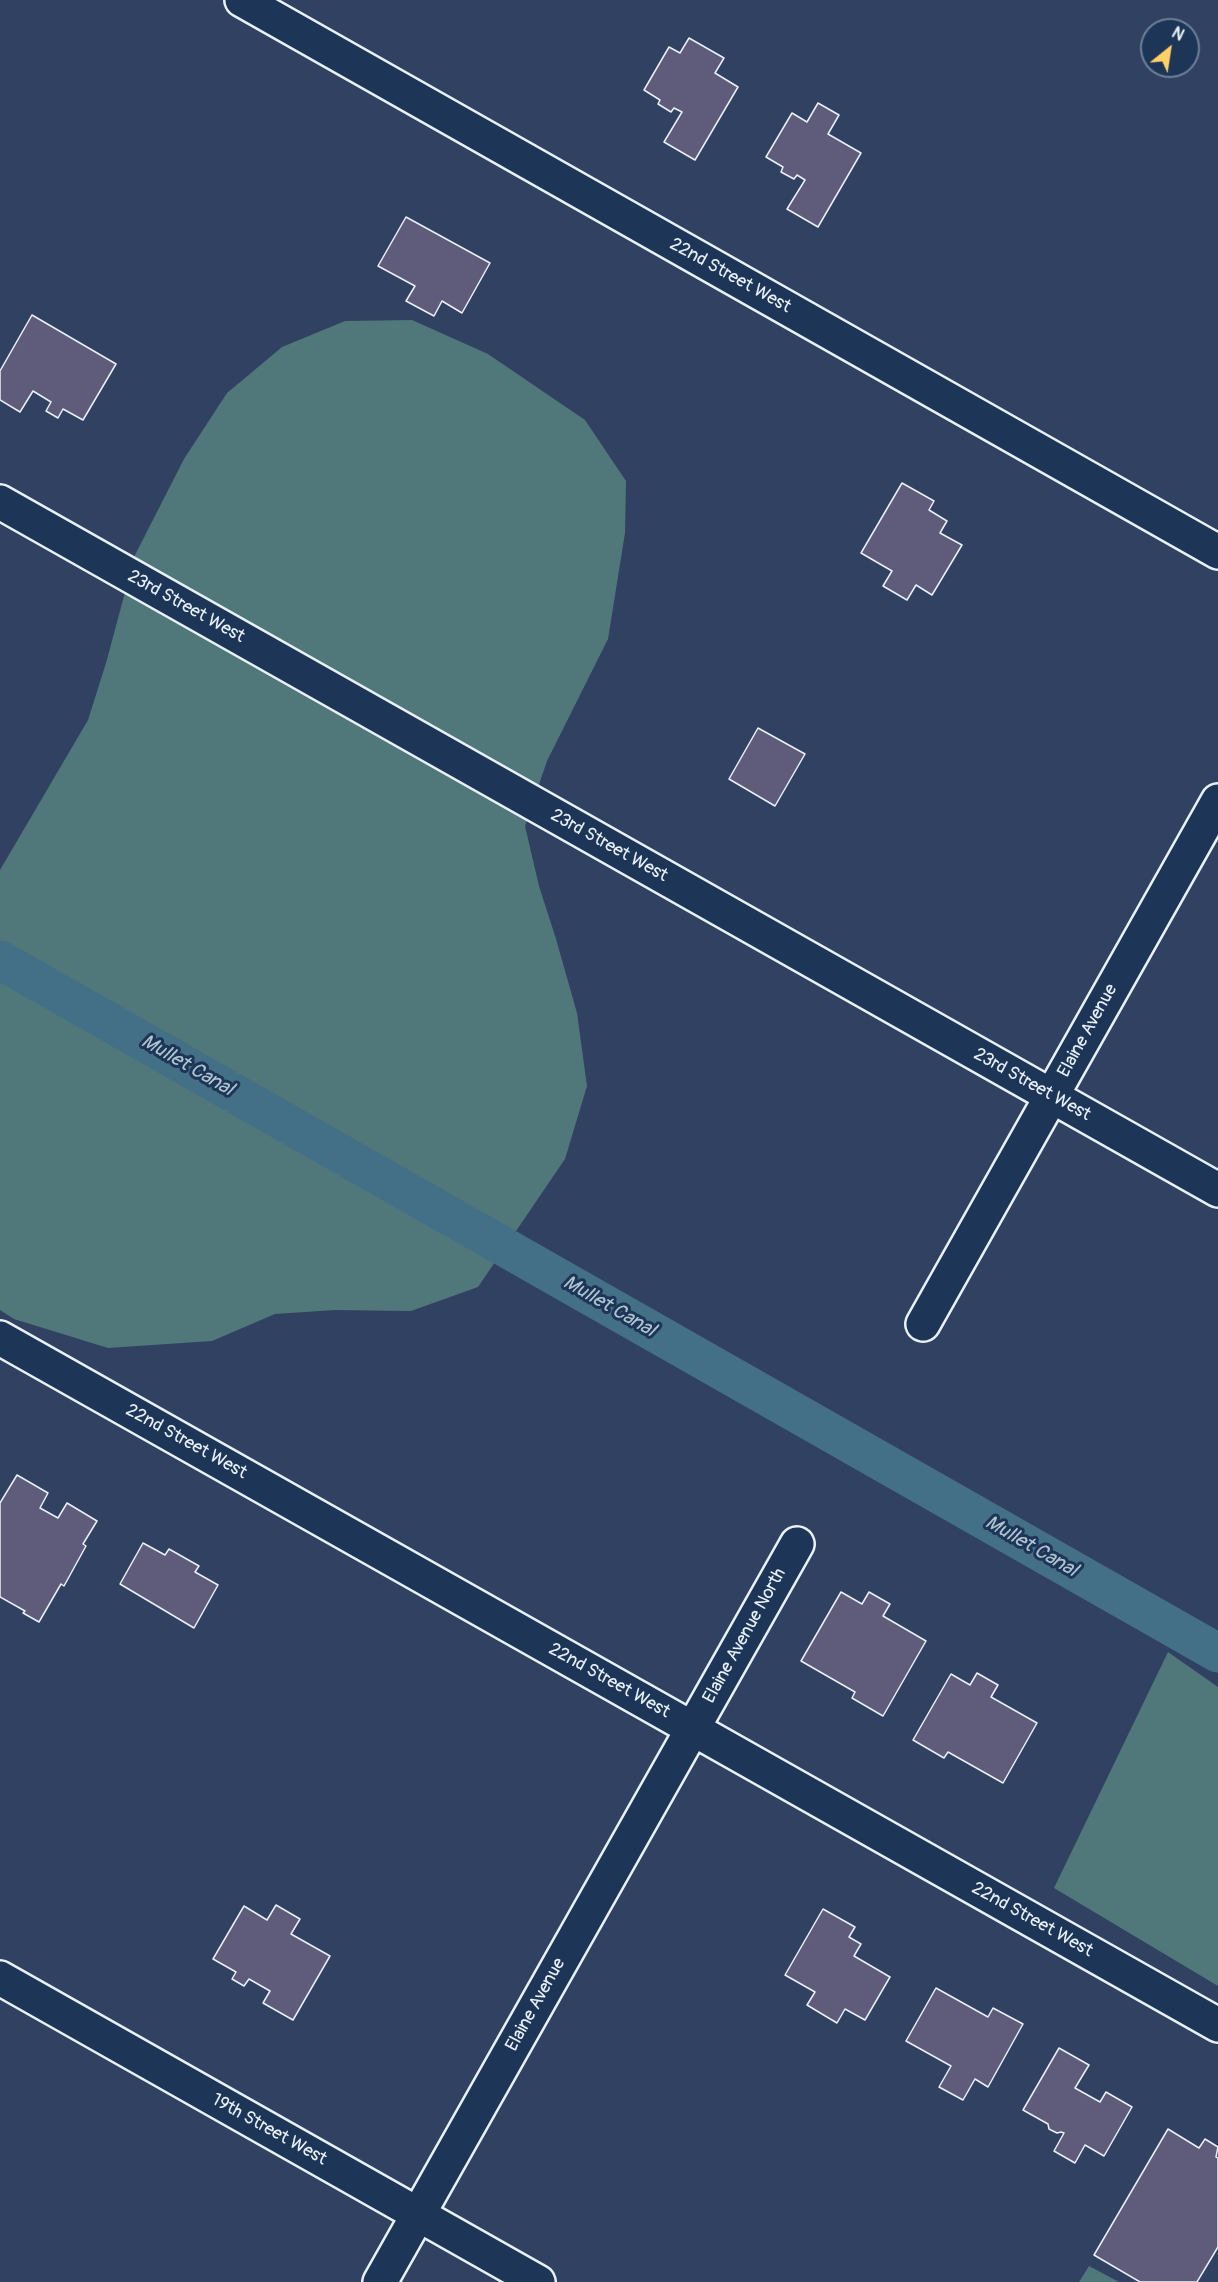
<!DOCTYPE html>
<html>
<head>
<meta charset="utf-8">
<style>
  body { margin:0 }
  #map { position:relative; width:1218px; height:2282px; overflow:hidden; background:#314162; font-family:Pangolin,sans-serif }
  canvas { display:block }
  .north { position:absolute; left:1140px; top:18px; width:60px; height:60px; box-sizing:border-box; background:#1d3557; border:2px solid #6e8097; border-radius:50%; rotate:30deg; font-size:16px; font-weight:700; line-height:24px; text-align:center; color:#e8f1f8 }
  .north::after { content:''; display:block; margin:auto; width:21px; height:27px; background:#ffd166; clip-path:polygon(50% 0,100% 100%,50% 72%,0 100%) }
</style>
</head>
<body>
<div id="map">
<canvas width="1218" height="2282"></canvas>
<div class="north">N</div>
</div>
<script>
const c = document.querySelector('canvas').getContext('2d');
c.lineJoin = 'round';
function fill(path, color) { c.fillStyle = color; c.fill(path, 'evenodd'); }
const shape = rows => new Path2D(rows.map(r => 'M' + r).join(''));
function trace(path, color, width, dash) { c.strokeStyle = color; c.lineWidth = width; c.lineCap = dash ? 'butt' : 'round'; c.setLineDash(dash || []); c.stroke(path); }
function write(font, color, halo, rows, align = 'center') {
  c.font = font + ' Pangolin,sans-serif'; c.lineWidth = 6; c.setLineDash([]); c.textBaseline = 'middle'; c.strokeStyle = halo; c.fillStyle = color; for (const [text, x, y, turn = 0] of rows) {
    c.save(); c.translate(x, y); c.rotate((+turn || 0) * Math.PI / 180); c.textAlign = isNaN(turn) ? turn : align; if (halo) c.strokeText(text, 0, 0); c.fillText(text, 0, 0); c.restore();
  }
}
const green = shape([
  [412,320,488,354,585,420,626,481,625,533,608,639,547,761,525,826,539,886,556,939,577,1013,587,1086,565,1159,478,1287,411,1311,335,1310,275,1314,212,1341,108,1348,14,1319,0,1310,0,870,88,720,106,663,135,555,184,459,227,393,282,347,345,321],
  [1168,1652,1218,1687,1218,1986,1054,1888],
  [1089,2266,1119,2282,1079,2282]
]);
const canal = shape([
  [0,960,1218,1653]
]);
const building = shape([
  [689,38,724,58,715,73,738,87,695,160,664,142,682,112,674,108,671,112,658,104,660,100,644,90,669,47,680,53,689,38],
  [818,103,839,115,828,134,861,153,818,227,787,209,805,180,797,175,794,179,781,172,783,167,766,157,792,113,807,122,818,103],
  [406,217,490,263,462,313,442,301,434,316,406,301,415,286,378,266,406,217],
  [32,315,116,364,83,420,63,409,58,418,46,411,51,402,33,391,20,412,0,400,0,371,32,315],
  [902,483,934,501,929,510,947,521,940,533,962,545,932,595,916,585,907,600,883,586,892,571,861,553,902,483],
  [758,728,805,754,775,806,729,779,758,728],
  [17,1475,48,1493,40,1508,58,1518,67,1503,97,1521,83,1544,86,1546,64,1586,61,1584,39,1622,23,1613,25,1611,0,1597,0,1503,17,1475],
  [143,1543,165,1555,169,1549,199,1566,195,1572,218,1585,194,1628,120,1584,143,1543],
  [841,1592,862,1604,869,1592,890,1604,883,1616,926,1641,883,1716,852,1698,855,1692,801,1661,841,1592],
  [977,1673,998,1685,991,1697,1037,1723,1003,1783,948,1752,944,1758,913,1740,951,1674,970,1685,977,1673],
  [276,1905,300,1919,291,1934,330,1956,293,2020,263,2003,270,1991,249,1979,244,1986,232,1979,236,1972,213,1959,244,1906,267,1920,276,1905],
  [823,1909,855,1927,849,1937,861,1944,854,1956,890,1977,865,2020,845,2009,837,2023,807,2005,815,1992,785,1975,823,1909],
  [936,1988,988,2017,993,2008,1023,2024,988,2087,975,2079,963,2100,939,2087,951,2066,906,2041,936,1988],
  [1059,2048,1089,2065,1075,2088,1100,2102,1106,2092,1132,2107,1104,2156,1085,2145,1075,2163,1054,2151,1064,2133,1061,2132,1057,2133,1049,2129,1048,2124,1023,2110,1059,2048],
  [1168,2129,1199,2148,1205,2139,1218,2147,1216,2157,1218,2158,1218,2247,1197,2282,1140,2282,1094,2255,1168,2129]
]);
const minor = shape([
  [242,0,1218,552],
  [0,502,1218,1190],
  [923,1324,1218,801],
  [0,1338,1218,2025],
  [0,1978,538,2282],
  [380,2282,797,1544]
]);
const streetNames = [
  ["22nd Street West",730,276,29],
  ["23rd Street West",186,607,29],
  ["23rd Street West",609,846,29],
  ["Elaine Avenue",1088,1031,-61],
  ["23rd Street West",1032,1085,29],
  ["22nd Street West",186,1442,29],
  ["Elaine Avenue North",745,1636,-61],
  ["22nd Street West",609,1681,29],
  ["22nd Street West",1032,1920,29],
  ["Elaine Avenue",536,2005,-61],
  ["19th Street West",269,2130,29]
];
const waterNames = [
  ["Mullet Canal",187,1066,30],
  ["Mullet Canal",609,1307,30],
  ["Mullet Canal",1031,1547,30]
];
fill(green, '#507779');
trace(canal, '#436f87', 39);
fill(building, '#5f5c7b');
trace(building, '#e8f1f8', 1.5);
trace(minor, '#e8f1f8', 38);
trace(minor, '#1d3557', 33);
write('18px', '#e8f1f8', '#1d3557', streetNames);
write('italic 20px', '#aec4d0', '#1d3557', waterNames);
</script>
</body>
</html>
